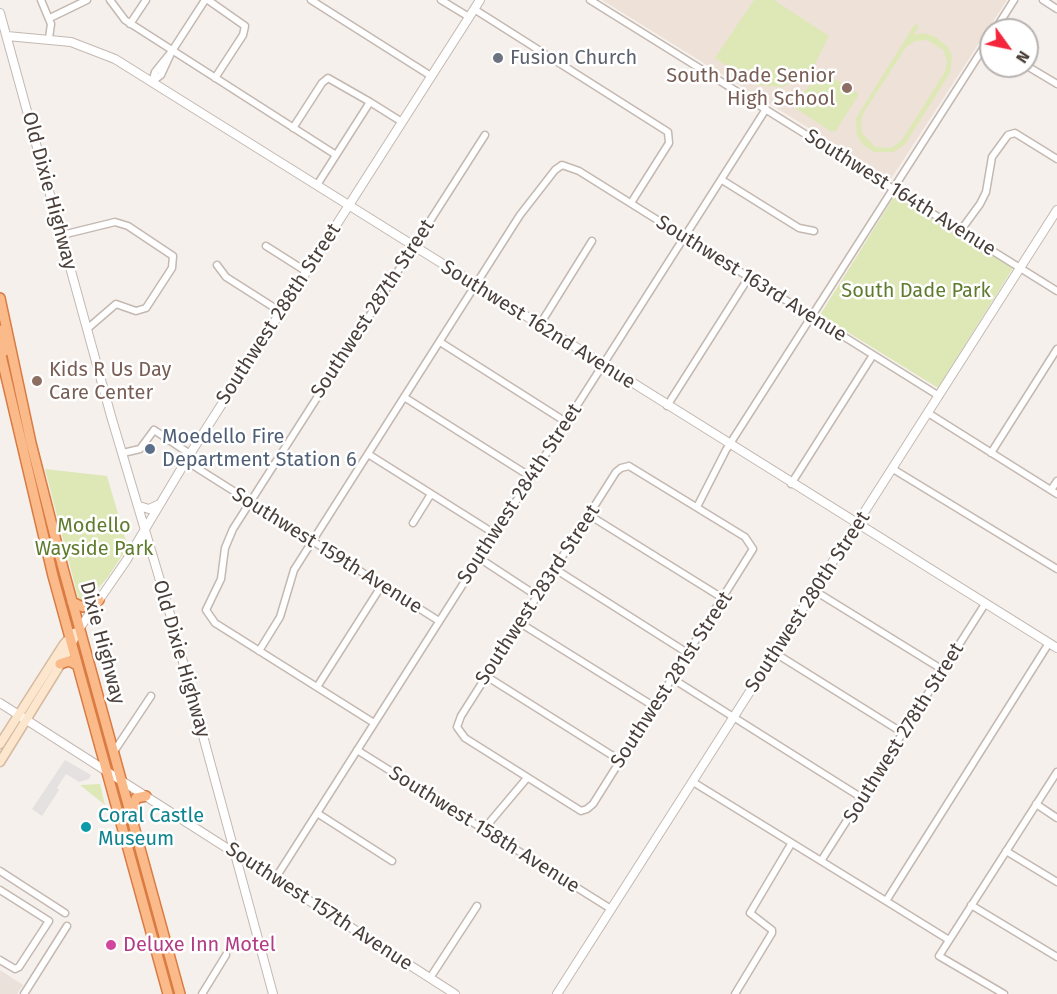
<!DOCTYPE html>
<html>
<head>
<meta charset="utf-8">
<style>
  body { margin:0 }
  #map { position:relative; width:1057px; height:994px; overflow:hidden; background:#f5f0ec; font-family:"Fira Sans",sans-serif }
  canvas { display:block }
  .north { position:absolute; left:979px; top:18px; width:60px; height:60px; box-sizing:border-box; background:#fff; border:2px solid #b7b2b0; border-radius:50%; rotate:123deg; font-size:16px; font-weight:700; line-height:24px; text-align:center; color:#4a3f39 }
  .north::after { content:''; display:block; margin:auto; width:21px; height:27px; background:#f3263b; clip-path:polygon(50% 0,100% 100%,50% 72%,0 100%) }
</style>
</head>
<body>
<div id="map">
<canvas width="1057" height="994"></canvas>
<div class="north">N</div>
</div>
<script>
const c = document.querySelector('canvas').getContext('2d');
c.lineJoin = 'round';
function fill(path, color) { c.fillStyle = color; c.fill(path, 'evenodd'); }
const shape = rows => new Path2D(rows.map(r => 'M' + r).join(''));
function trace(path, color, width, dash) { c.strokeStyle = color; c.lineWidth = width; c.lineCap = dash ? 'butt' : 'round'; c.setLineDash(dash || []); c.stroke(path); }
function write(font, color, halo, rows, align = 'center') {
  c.font = font + ' "Fira Sans",sans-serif'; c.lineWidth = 5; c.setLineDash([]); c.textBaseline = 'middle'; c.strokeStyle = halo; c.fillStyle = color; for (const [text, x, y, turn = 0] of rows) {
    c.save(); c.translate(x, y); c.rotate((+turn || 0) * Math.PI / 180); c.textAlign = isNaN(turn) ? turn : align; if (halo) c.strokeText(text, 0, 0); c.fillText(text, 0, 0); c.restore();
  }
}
const residential = shape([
  [0,970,23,985,17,994,0,994]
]);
const education = shape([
  [602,0,1007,0,891,179]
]);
const green = shape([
  [754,0,774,0,829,36,811,72,783,87,757,85,715,58],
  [915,24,919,26,914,35,923,33,934,36,947,46,952,55,950,73,905,144,894,152,874,152,863,145,857,136,856,118],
  [927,40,943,50,947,61,945,72,902,140,891,148,875,147,862,133,861,121,864,112,906,47,915,41],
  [821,79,837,80,859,94,836,131,832,132,792,106,810,85],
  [895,195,1013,268,938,388,820,315],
  [45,469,107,476,126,541,127,548,108,577,84,604,79,601],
  [100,784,105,805,80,785]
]);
const parking = shape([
  [65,760,91,775,89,779,79,782,66,774,57,788,59,790,42,816,32,809]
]);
const minor = shape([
  [41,0,51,24,49,38],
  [110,0,125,20,336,155],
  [208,0,245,26,243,35,215,78],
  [311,0,431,76],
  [441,0,469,17],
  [590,0,1057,291],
  [1043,0,1057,9],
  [474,9,668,132,669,143,631,203],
  [50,18,87,0],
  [130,24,146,0],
  [995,30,1014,0],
  [1027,66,1057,84],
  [152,82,155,72,172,51,205,0],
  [152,82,161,75,172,51],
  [293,128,322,83,328,78,370,102],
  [722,180,799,228,814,231],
  [317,185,370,102,402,122],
  [961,230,980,204,986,192,992,157,1008,135,1015,133,1057,159],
  [62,235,115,222,128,226,173,256,172,268,146,308,136,311,116,304,87,329],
  [266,246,307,272],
  [217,265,226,277,281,312],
  [539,326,592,241],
  [440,342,566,422],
  [404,397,531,477],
  [667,406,749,277],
  [928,413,1057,494],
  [123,453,140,449,154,430,190,454],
  [991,453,1057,349],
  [368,454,495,534],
  [186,461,439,621],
  [629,466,745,537,753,549,593,804,587,809,581,811,465,738,457,727,461,716,616,472,621,468,629,466],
  [893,469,1057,569],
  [791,484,873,355],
  [1051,490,1057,481],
  [697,507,726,450,991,36],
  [589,515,724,599],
  [413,523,431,494],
  [479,558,537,596],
  [555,569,689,654],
  [815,591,943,670],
  [520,623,655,707],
  [259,651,280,617,294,570,520,215,555,170,562,165,579,171,939,396],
  [775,653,903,733],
  [486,676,621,761],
  [673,679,862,798],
  [317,687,382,585],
  [374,723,215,623,206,610,221,579,225,548,233,529,485,135],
  [357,750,611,909],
  [113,753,151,696],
  [693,782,886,901],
  [1036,804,1057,818],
  [317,813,392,861],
  [484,829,527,778],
  [1006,851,1057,882],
  [821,861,985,604],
  [0,871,65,913],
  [275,879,766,109],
  [0,890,49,921,19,967,15,969,0,960],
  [971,905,1057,957],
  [949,940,886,901,1049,643],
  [430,978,477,906],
  [24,994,67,926],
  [202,994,226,955],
  [735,994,772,933,772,930,750,913,791,844],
  [1004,994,939,956,1057,772]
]);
const tertiary = shape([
  [0,13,111,416,170,614,273,994],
  [7,36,71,42,115,59,1057,648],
  [139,506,149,509,160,504],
  [79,629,126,561,190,454,480,0],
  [0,703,455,994],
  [557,994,1057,210]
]);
const secondary = shape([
  [0,744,64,644,74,633],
  [0,762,65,657,79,629]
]);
const trunk = shape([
  [0,298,31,443,63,568,180,994],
  [0,330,5,351],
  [0,351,53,576,168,994],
  [72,602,83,607,99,600],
  [60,664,69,661,77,665],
  [131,814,136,798,146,796]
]);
const markers = [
  [498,58,6,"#6b7280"],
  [847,88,6,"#8d6e63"],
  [37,381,6,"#8d6e63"],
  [150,449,6,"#5c6f8a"],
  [86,827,6,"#0f9aa8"],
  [111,945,6,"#d1479c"]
];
const worshipNames = [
  ["Fusion Church",510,58]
];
const educationNames = [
  ["South Dade Senior",835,76],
  ["High School",835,99],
  ["Kids R Us Day",49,370,"left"],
  ["Care Center",49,393,"left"]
];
const streetNames = [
  ["Old Dixie Highway",49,191,75],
  ["Southwest 164th Avenue",900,193,32],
  ["Southwest 163rd Avenue",751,279,32],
  ["Southwest 287th Street",373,309,-57],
  ["Southwest 288th Street",279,314,-57],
  ["Southwest 162nd Avenue",538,325,32],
  ["Southwest 284th Street",520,494,-57],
  ["Southwest 159th Avenue",327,551,32],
  ["Southwest 283rd Street",538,595,-57],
  ["Southwest 280th Street",808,602,-57],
  ["Dixie Highway",102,643,75],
  ["Old Dixie Highway",181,659,74],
  ["Southwest 281st Street",672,680,-57],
  ["Southwest 278th Street",904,733,-58],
  ["Southwest 158th Avenue",484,830,32],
  ["Southwest 157th Avenue",319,907,33]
];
const parkNames = [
  ["South Dade Park",916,291],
  ["Modello",94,526],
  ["Wayside Park",94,549]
];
const serviceNames = [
  ["Moedello Fire",162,437],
  ["Department Station 6",162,460]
];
const cultureNames = [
  ["Coral Castle",98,816],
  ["Museum",98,839]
];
const hotelNames = [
  ["Deluxe Inn Motel",123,945]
];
fill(residential, '#e9e1da');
fill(education, '#eee1d7');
fill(green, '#dee8b7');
fill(parking, '#e4e1e0');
trace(minor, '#c4b8b1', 9);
trace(tertiary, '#c4b8b1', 10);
trace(secondary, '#d6ba9f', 11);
trace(trunk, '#d97b42', 12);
trace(minor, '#fff', 6);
trace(tertiary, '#fff', 8);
trace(secondary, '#fde6ce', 8);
trace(trunk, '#faba8a', 9);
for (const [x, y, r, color] of markers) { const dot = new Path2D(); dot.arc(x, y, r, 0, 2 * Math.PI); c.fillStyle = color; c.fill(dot); trace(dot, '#fff', 2); }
write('20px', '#5b616d', '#fff', worshipNames, 'left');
write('20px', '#785e54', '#fff', educationNames, 'right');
write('20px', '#4a3f39', '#fff', streetNames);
write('20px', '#5f7b2d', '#fff', parkNames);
write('20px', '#4e5e75', '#fff', serviceNames, 'left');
write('20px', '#0d838f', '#fff', cultureNames, 'left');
write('20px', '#b23c85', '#fff', hotelNames, 'left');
</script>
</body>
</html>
